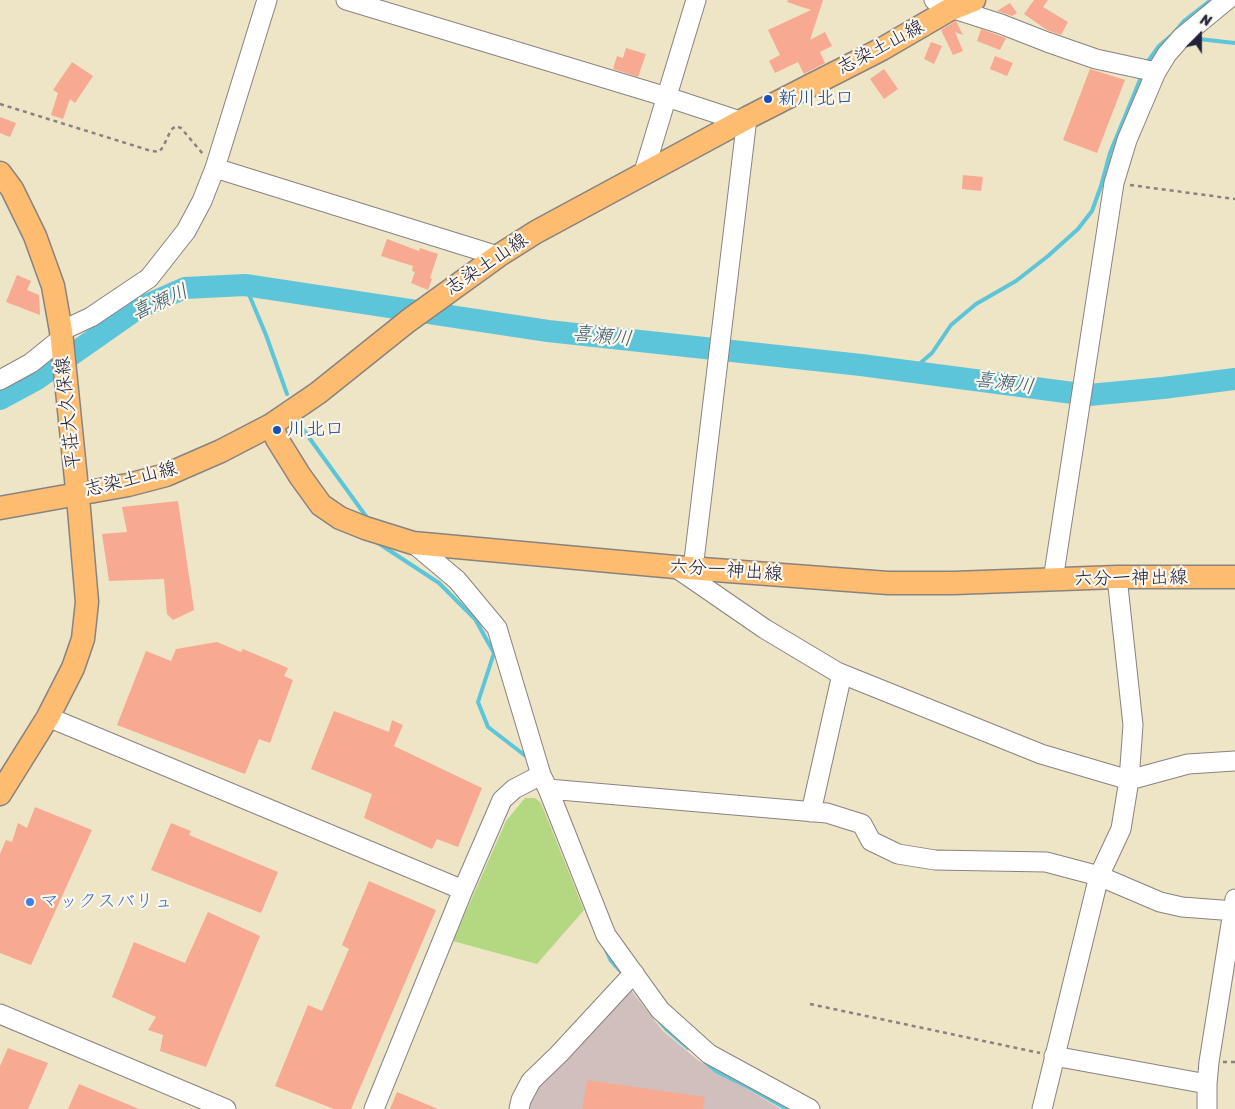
<!DOCTYPE html>
<html>
<head>
<meta charset="utf-8">
<style>
  body { margin:0 }
  #map { position:relative; width:1235px; height:1109px; overflow:hidden; background:#eee4c6; font-family:Sriracha,sans-serif }
  canvas { display:block }
  .north { position:absolute; left:1175px; top:10px; width:50px; height:50px; -webkit-text-stroke:4px #fbf7ec; paint-order:stroke; rotate:22deg; font-size:14px; font-weight:700; line-height:20px; text-align:center; color:#22223b }
  .north::after { content:''; display:block; margin:auto; width:18px; height:22px; background:#22223b; clip-path:polygon(50% 0,100% 100%,50% 72%,0 100%) }
</style>
</head>
<body>
<div id="map">
<canvas width="1235" height="1109"></canvas>
<div class="north">N</div>
</div>
<script>
const c = document.querySelector('canvas').getContext('2d');
c.lineJoin = 'round';
function fill(path, color) { c.fillStyle = color; c.fill(path, 'evenodd'); }
const shape = rows => new Path2D(rows.map(r => 'M' + r).join(''));
function trace(path, color, width, dash) { c.strokeStyle = color; c.lineWidth = width; c.lineCap = dash ? 'butt' : 'round'; c.setLineDash(dash || []); c.stroke(path); }
function write(font, color, halo, rows, align = 'center') {
  c.font = font + ' Sriracha,"Klee One",sans-serif'; c.lineWidth = 4.5; c.setLineDash([]); c.textBaseline = 'middle'; c.strokeStyle = halo; c.fillStyle = color; for (const [text, x, y, turn = 0] of rows) {
    c.save(); c.translate(x, y); c.rotate((+turn || 0) * Math.PI / 180); c.textAlign = isNaN(turn) ? turn : align; if (halo) c.strokeText(text, 0, 0); c.fillText(text, 0, 0); c.restore();
  }
}
const industrial = shape([
  [631,990,663,1031,699,1061,781,1109,525,1109,526,1097,574,1047,592,1032,613,1003]
]);
const green = shape([
  [525,798,535,798,541,803,584,910,537,964,453,941,506,821]
]);
const stream = shape([
  [1190,38,1235,43],
  [1146,64,1159,46,1173,34,1184,21,1211,0],
  [245,285,266,335,287,394],
  [911,371,932,353,951,325,976,304,1016,281,1048,256,1078,229,1092,211,1101,186,1110,153,1142,75],
  [297,421,368,519],
  [375,541,439,583,475,619,494,653,478,702,488,727,527,757],
  [605,948,611,961,624,975],
  [660,1022,666,1029,688,1048],
  [705,1062,716,1071,748,1087,787,1109]
]);
const river = shape([
  [0,399,37,379,137,309,185,288,245,285,548,331,861,365,1073,393,1089,395,1163,388,1235,379]
]);
const building = shape([
  [788,0,823,0,810,40,825,32,832,46,820,52,825,63,804,74,798,62,775,73,769,61,780,55,768,30,811,10,787,2],
  [1034,0,1048,0,1043,7,1068,22,1061,35,1047,30,1024,14],
  [1010,3,1017,13,1012,16,997,11],
  [956,21,963,35,955,32,963,51,953,55,941,30],
  [981,29,1006,38,1000,50,977,41],
  [931,42,942,46,934,64,924,59],
  [626,48,646,54,638,77,613,69,617,56,623,58],
  [995,56,1013,63,1007,76,990,69],
  [72,62,93,76,75,103,70,99,63,119,51,115,58,93,53,90],
  [884,69,898,89,884,99,870,79],
  [1090,69,1125,80,1097,153,1063,140],
  [0,117,16,123,10,137,0,133],
  [963,175,983,177,981,191,962,189],
  [387,239,419,251,420,248,438,254,430,278,432,279,428,290,411,283,415,272,412,271,413,266,381,256],
  [17,275,31,281,27,290,39,295,40,315,6,302],
  [178,501,194,610,173,620,167,614,164,579,109,581,102,534,127,532,122,507],
  [217,642,241,652,243,649,288,668,284,676,293,680,270,743,259,739,245,774,117,725,146,651,171,661,176,649],
  [334,711,389,732,392,720,403,725,394,746,482,788,458,847,437,839,432,849,364,818,372,794,311,769],
  [35,807,92,830,31,965,0,953,0,854,6,840,12,842,18,823,27,828],
  [171,823,191,831,189,835,278,872,261,913,151,870],
  [369,881,436,910,351,1109,334,1109,275,1086,308,1005,322,1011,349,949,342,945],
  [208,912,260,936,206,1067,160,1051,163,1035,148,1030,156,1017,112,997,134,942,185,963],
  [8,1048,48,1063,28,1109,0,1109,0,1066],
  [587,1080,705,1097,703,1109,582,1109],
  [79,1084,139,1109,68,1109],
  [397,1092,438,1109,390,1109]
]);
const path = shape([
  [0,104,148,150,159,152,163,147,171,130,176,126,181,128,203,154],
  [1130,185,1235,199],
  [810,1004,1040,1053],
  [1223,1062,1235,1062]
]);
const minor = shape([
  [346,0,667,97,743,122],
  [934,0,949,10],
  [954,9,1001,24,1047,42,1096,59,1156,72],
  [215,168,498,256],
  [643,175,696,0],
  [61,331,91,317,149,278,186,231,202,201,215,168,267,0],
  [0,380,31,363,62,338],
  [413,543,457,580,497,628,541,775,548,789,606,935,660,1010,709,1054,810,1109],
  [675,567,765,629,837,672,1041,754,1129,780,1188,764,1235,761],
  [693,569,747,118],
  [1053,580,1114,183,1127,140,1156,72,1167,54,1182,37,1227,0],
  [48,717,463,890],
  [548,789,827,813,862,824,871,841,898,854,935,860,1046,862,1099,876,1160,902,1182,907,1235,911],
  [811,812,842,674],
  [0,1014,226,1109],
  [1054,1056,1207,1084],
  [374,1109,463,890,502,800,514,789,541,775],
  [519,1109,521,1100,531,1081,559,1054,634,973],
  [1042,1109,1099,876,1121,829,1129,780,1133,725,1117,577],
  [1207,1109,1207,1084,1209,1062,1235,899]
]);
const major = shape([
  [0,173,12,189,35,236,53,286,61,331,79,509,87,602,83,639,73,668,48,717,0,794],
  [271,425,277,439,300,476,321,505,340,518,365,528,413,543,675,567,888,583,954,583,1117,577,1235,577],
  [0,508,128,485,166,475,221,451,271,425,318,393,408,321,498,256,536,232,747,118,882,49,949,10,974,0]
]);
const markers = [
  [768,99,5,"#1a4fb4"],
  [277,430,5,"#1a4fb4"],
  [30,902,5,"#3f7fe0"]
];
const streetNames = [
  ["志染土山線",881,48,-28],
  ["志染土山線",487,265,-34],
  ["平荘大久保線",69,413,-96],
  ["志染土山線",131,480,-14],
  ["六分一神出線",726,571,4],
  ["六分一神出線",1131,579,-1]
];
const transitNames = [
  ["新川北口",778,99],
  ["川北口",287,430]
];
const shopNames = [
  ["マックスバリュ",40,902]
];
const waterNames = [
  ["喜瀬川",160,303,-24],
  ["喜瀬川",602,337,6],
  ["喜瀬川",1004,384,8]
];
fill(industrial, '#d1bfbe');
fill(green, '#b4d881');
trace(stream, '#5dc5d9', 4);
trace(river, '#5dc5d9', 22);
fill(building, '#f7a991');
trace(minor, '#888380', 21);
trace(major, '#888380', 25);
trace(path, '#888380', 2.5, [4, 4]);
trace(minor, '#fff', 19);
trace(major, '#febc70', 22);
for (const [x, y, r, color] of markers) { const dot = new Path2D(); dot.arc(x, y, r, 0, 2 * Math.PI); c.fillStyle = color; c.fill(dot); trace(dot, '#fbf7ec', 2); }
write('19px', '#22223b', '#fbf7ec', streetNames);
write('19px', '#164399', '#fbf7ec', transitNames, 'left');
write('19px', '#366cbe', '#fbf7ec', shopNames, 'left');
write('italic 20px', '#375b72', '#fbf7ec', waterNames);
</script>
</body>
</html>
